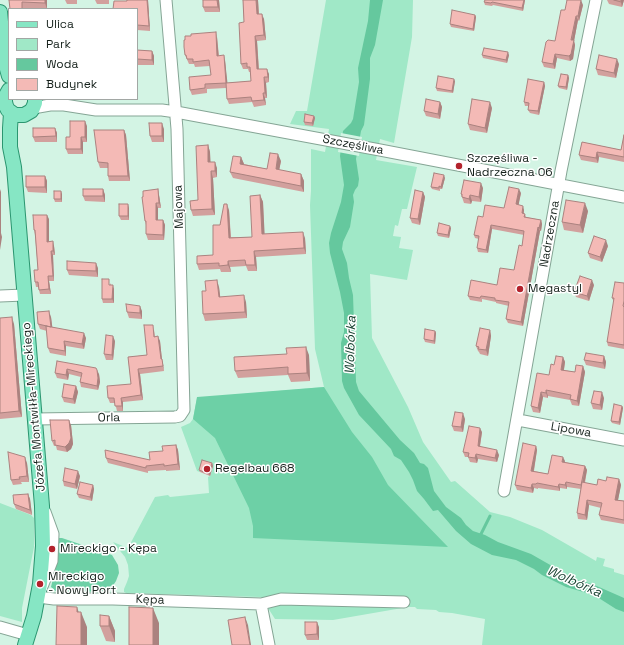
<!DOCTYPE html>
<html>
<head>
<meta charset="utf-8">
<style>
  body { margin:0 }
  #map { position:relative; width:624px; height:645px; overflow:hidden; background:#d3f4e4; font-family:"Space Grotesk",sans-serif }
  canvas { display:block }
  .legend { position:absolute; left:8px; top:8px; width:130px; height:92px; box-sizing:border-box; background:#fff; border:1px solid #a2a7a4; margin:0; padding:5px 7px; list-style:none; font-size:12px; color:#16221c }
  .legend li { display:flex; align-items:center; gap:8px; height:20px }
  .legend b { width:20px; border:1px solid #a2a7a4 }
</style>
</head>
<body>
<div id="map">
<canvas width="624" height="645"></canvas>
<ul class="legend">
<li><b style="height:5px;background:#86e6c4"></b>Ulica</li>
<li><b style="height:11px;background:#a0e8c7"></b>Park</li>
<li><b style="height:11px;background:#65c89e"></b>Woda</li>
<li><b style="height:11px;background:#f4bab6"></b>Budynek</li>
</ul>
</div>
<script>
const c = document.querySelector('canvas').getContext('2d');
c.lineJoin = 'round';
function fill(path, color) { c.fillStyle = color; c.fill(path, 'evenodd'); }
const shape = rows => new Path2D(rows.map(r => 'M' + r).join(''));
function trace(path, color, width, dash) { c.strokeStyle = color; c.lineWidth = width; c.lineCap = dash ? 'butt' : 'round'; c.setLineDash(dash || []); c.stroke(path); }
function write(font, color, halo, rows, align = 'center') {
  c.font = font + ' "Space Grotesk",sans-serif'; c.lineWidth = 3; c.setLineDash([]); c.textBaseline = 'middle'; c.strokeStyle = halo; c.fillStyle = color; for (const [text, x, y, turn = 0] of rows) {
    c.save(); c.translate(x, y); c.rotate((+turn || 0) * Math.PI / 180); c.textAlign = isNaN(turn) ? turn : align; if (halo) c.strokeText(text, 0, 0); c.fillText(text, 0, 0); c.restore();
  }
}
const green = shape([
  [326,0,413,0,412,37,394,143,380,139,376,160,417,167,407,209,402,209,398,226,395,225,393,236,401,237,399,248,413,250,407,280,370,274,372,338,408,407,423,442,451,482,455,481,490,512,510,517,542,530,596,561,597,557,605,559,603,566,614,569,614,572,624,575,624,645,482,645,485,619,452,613,439,612,436,610,417,609,415,607,408,607,333,620,275,619,261,597,126,593,124,592,124,589,127,582,129,576,128,565,125,557,113,542,128,548,155,497,168,495,170,497,209,493,208,477,210,476,213,466,204,462,200,472,197,471,181,427,190,423,193,419,197,398,324,387,315,349,310,205,311,191,311,149,325,152,329,129,290,124,296,111,307,111],
  [0,503,31,515,34,518,34,547,22,608,22,622,0,616]
]);
const forest = shape([
  [324,387,352,432,372,457,388,485,448,547,253,538,253,526,249,508,215,438,193,419,197,397],
  [58,538,62,538,112,555,118,565,119,573,116,581,112,587,106,591,58,593,51,587,57,562]
]);
const water = shape([
  [370,0,383,0,375,45,370,58,370,79,364,125,361,131,356,159,359,179,358,186,355,190,353,195,354,202,350,227,343,242,342,249,347,263,349,278,353,295,356,382,359,391,400,440,414,453,420,463,424,464,428,468,434,491,446,507,461,518,466,525,473,531,485,535,498,542,531,554,552,566,556,571,574,579,583,581,599,587,624,598,624,612,616,609,594,595,566,587,542,575,534,569,516,560,492,555,471,544,456,531,438,510,433,511,424,499,417,491,413,480,409,472,401,460,394,456,391,449,359,415,344,388,342,381,341,343,344,332,344,313,340,292,330,253,329,243,331,233,341,202,344,185,340,156,343,131,351,123,353,119,359,82,358,68,368,21]
]);
const pier = shape([
  [341,133,362,137,359,156,338,152]
]);
const stream = shape([
  [480,536,490,516]
]);
const minor = shape([
  [33,108,50,105,64,105,96,110,162,110,176,112,380,150,624,197],
  [0,296,24,295],
  [35,419,175,417,180,416,184,410,177,129,166,0],
  [518,420,624,440],
  [504,491,561,171,596,0],
  [45,512,53,534,52,561,38,597,54,599,113,599,261,604,281,599,404,602],
  [261,604,269,645],
  [0,627,28,635]
]);
const major = shape([
  [0,12,5,62,9,76],
  [9,90,5,97,5,102,6,106,8,110,15,115,24,115,31,111,33,108,35,103,35,99],
  [11,113,10,128,10,147,14,167,42,506,43,546,40,584,34,616,25,645]
]);
const wall = shape([
  [9,0,47,0,47,9,24,8,24,9,10,9],
  [65,0,77,0,77,4,67,4],
  [95,0,109,0,109,4,97,4],
  [131,0,148,0,150,31,137,30,137,9,127,1],
  [203,0,219,0,220,12,205,12,203,7],
  [243,0,258,0,259,14,264,19,266,40,257,41,259,69,269,74,269,82,266,83,267,98,265,98,266,105,254,107,252,102,229,104,227,99,226,88,207,89,207,93,192,95,190,90,211,75,210,66,195,67,194,64,189,64,185,55,217,37,219,56,225,60,227,83,251,81,250,72,249,72,248,69,243,69,241,64,244,22],
  [525,0,523,11,493,5,492,6,485,5,484,2],
  [607,0,624,0,622,7,609,4],
  [583,5,579,21,578,20,574,41,575,45,573,59,570,61,557,58,555,69,544,67,542,62,555,41,565,10],
  [475,15,476,17,474,31,451,27,450,24],
  [137,50,152,51,154,56,154,65,137,65],
  [482,55,509,55,507,63,483,58],
  [619,64,616,78,598,75,596,69],
  [568,75,569,78,567,90,559,88,558,86],
  [455,81,453,93,437,91,436,88],
  [544,82,545,86,539,115,530,113,528,110,529,106,525,106,524,102],
  [440,102,442,107,440,119,426,116,424,111],
  [492,108,487,133,470,130,468,124],
  [314,116,315,118,313,126,305,125,304,122],
  [87,126,87,142,83,142,83,154,68,154,66,149,70,137],
  [55,128,57,133,57,142,35,142,33,137],
  [164,129,164,142,152,142,150,136],
  [124,130,126,135,130,181,109,181,108,176,108,168,100,168,98,162],
  [624,135,624,162,599,157,598,163,581,160,579,155,582,142,621,150],
  [208,145,210,152,210,162,217,168,217,177,213,178,215,215,193,216,191,210,198,200],
  [241,157,244,164,267,169,281,161,279,170,301,174,304,181,304,192,233,178,230,172],
  [45,176,47,181,47,193,28,192,26,187],
  [445,178,442,189,440,189,440,191,432,189,431,187],
  [483,188,481,202,472,201,471,204,464,203,461,194],
  [103,189,105,195,105,202,85,201,83,196],
  [158,189,159,195,161,208,158,208,158,220,163,220,165,225,164,240,148,240,146,234,146,225,145,221,143,197],
  [423,192,425,197,420,225,412,223,410,218],
  [521,193,518,205,524,210,524,214,525,214,526,217,541,220,542,224,541,231,540,231,523,326,508,323,506,319,509,306,496,303,496,302,482,299,482,302,470,300,468,296,497,285,514,270,522,246,524,235,492,229,488,253,478,252,477,248,479,239,475,238,474,235,504,208],
  [62,194,62,202,55,202,54,199],
  [260,195,263,202,264,234,305,238,306,254,256,257,257,271,248,271,246,266,230,267,231,272,221,272,220,269,199,270,197,264,213,255,220,225,229,210,231,237,252,237],
  [129,208,129,220,121,220,119,216],
  [588,211,583,233,564,230,562,222],
  [49,219,49,241,54,246,55,255,53,255,54,281,49,281,51,294,40,294,39,290,38,287,36,287,35,282,38,270,35,235,34,230],
  [451,228,449,238,438,236,437,233],
  [608,246,602,262,590,258,588,253],
  [98,268,98,277,69,275,67,270],
  [111,283,111,285,114,289,114,303,103,303,102,299],
  [624,283,624,349,608,346,607,342,614,302,612,298],
  [594,285,589,301,576,297,574,292],
  [219,287,220,297,246,302,247,318,205,321,203,314,206,291],
  [142,311,142,319,129,318,127,312],
  [51,317,52,327,86,338,84,349,66,346,66,356,50,353,48,348,47,331,40,329,38,324],
  [0,318,14,324,22,417,0,419],
  [154,330,155,336,160,341,162,360,163,364,164,371,140,374,143,400,123,402,123,411,117,411,115,403,110,403,108,398,131,384,128,357,147,355],
  [490,330,491,336,488,356,480,354,479,352,478,351,476,346],
  [435,331,436,333,435,344,425,342,424,339],
  [115,341,113,360,106,360,104,354],
  [309,355,310,381,291,382,288,375,238,378,235,371],
  [604,356,606,362,605,369,586,365,584,360],
  [563,357,565,362,564,370,575,372,583,366,585,372,579,406,572,405,570,400,548,396,548,398,543,397,540,413,533,412,531,406,549,375,554,365],
  [57,361,99,374,100,382,98,390,81,387,80,382,81,377,69,374,68,380,57,378,55,373],
  [76,386,78,392,75,404,64,402,62,397],
  [604,398,602,410,593,409,591,403],
  [622,406,623,408,620,425,612,423,611,421],
  [465,419,463,432,454,431,452,426],
  [71,425,73,444,71,449,67,452,57,450,56,446,54,446,52,441],
  [482,432,480,447,499,455,497,462,478,459,477,463,470,462,468,457,465,457,463,452],
  [176,445,178,450,180,470,166,471,166,470,148,471,148,473,108,463,106,458,150,460,163,451],
  [536,446,537,450,534,471,548,474,565,461,564,462,585,466,587,470,585,483,597,485,606,481,619,479,621,485,618,500,624,501,624,524,601,520,599,515,601,508,589,505,587,520,578,519,577,513,581,489,567,487,567,489,560,488,560,491,538,488,538,489,534,488,533,493,517,490,515,485],
  [27,463,29,482,21,482,22,484,13,485,11,480],
  [212,463,213,466,210,476,200,472,199,470],
  [80,476,77,489,64,486,63,481],
  [93,485,94,489,92,501,79,498,77,494],
  [28,494,30,499,32,515,16,509,14,504],
  [109,616,115,631,115,642,106,641,100,626],
  [319,627,319,640,307,640,305,635]
]);
const shadedWall = shape([
  [45,0,47,0,47,9,45,3],
  [147,0,148,0,150,31,149,26],
  [217,0,219,0,220,12,218,7],
  [256,0,258,0,259,20,257,14],
  [524,0,525,0,523,11,522,8],
  [581,0,583,5,579,21,578,16],
  [621,0,624,0,622,7,621,2],
  [262,14,264,19,266,40,264,35],
  [475,15,476,17,474,31,473,29],
  [576,16,578,20,574,41,575,45,573,59,570,61,569,56],
  [216,32,217,37,219,61,217,56],
  [255,36,257,41,259,75,257,69],
  [152,51,154,56,154,65,152,60],
  [508,52,509,55,507,63,506,60],
  [555,54,557,58,555,69,553,64],
  [224,55,225,60,228,88,226,83],
  [617,59,619,64,616,78,614,73],
  [267,69,269,74,269,82,268,77],
  [568,75,569,78,567,90,566,87],
  [264,77,266,83,267,98,265,93],
  [454,79,455,81,453,93,452,91],
  [544,82,545,86,539,115,538,111],
  [263,93,265,98,266,105,264,100],
  [440,102,442,107,440,119,438,114],
  [490,102,492,108,487,133,485,128],
  [314,116,315,118,313,126,312,123],
  [85,121,87,126,87,142,85,137],
  [162,123,164,129,164,142,162,136],
  [55,128,57,133,57,142,56,136],
  [124,130,126,135,130,181,128,176],
  [81,137,83,142,83,154,81,149],
  [208,145,210,152,211,169,208,162],
  [597,152,599,157,598,163,596,158],
  [278,154,281,161,278,176,276,169],
  [241,157,244,164,242,170,240,164],
  [215,162,217,168,217,177,215,171],
  [211,171,213,178,215,215,212,209],
  [301,174,304,181,304,192,301,186],
  [444,175,445,178,442,189,441,187],
  [45,176,47,181,47,193,45,187],
  [481,183,483,188,481,202,479,197],
  [0,189,1,192,1,233,2,237,0,250],
  [103,189,105,195,105,202,103,196],
  [158,189,159,195,161,208,159,203],
  [519,189,521,193,518,208,516,204],
  [61,191,62,194,62,202,61,199],
  [423,192,425,197,420,225,418,219],
  [260,195,263,202,265,241,262,234],
  [470,195,472,201,471,204,469,199],
  [156,203,158,208,158,225,156,220],
  [585,203,588,211,583,233,580,225],
  [128,204,129,208,129,220,128,216],
  [227,204,229,210,231,244,229,238],
  [523,206,524,210,523,217,522,213],
  [47,215,49,219,49,246,47,242],
  [163,220,165,225,164,240,163,235],
  [541,220,542,224,541,231,539,228],
  [491,225,492,229,488,253,486,250],
  [450,226,451,228,449,238,448,235],
  [538,227,540,231,523,326,521,322],
  [303,232,305,238,306,254,304,248],
  [606,240,608,246,602,262,600,257],
  [53,241,54,246,55,255,53,251],
  [51,251,53,255,54,281,53,276],
  [254,251,256,257,257,271,255,265],
  [228,261,230,267,231,272,228,265],
  [96,263,98,268,98,277,96,271],
  [48,276,49,281,51,294,49,289],
  [217,280,219,287,221,303,219,297],
  [592,280,594,285,589,301,587,296],
  [113,285,114,289,114,303,112,299],
  [244,295,246,302,247,318,245,312],
  [140,306,142,311,142,319,140,313],
  [49,311,51,317,53,332,51,327],
  [12,317,14,324,22,417,19,411],
  [490,330,491,336,488,356,486,350],
  [435,331,436,333,435,344,434,341],
  [84,333,86,338,84,349,82,344],
  [113,336,115,341,113,360,112,355],
  [158,336,160,341,162,360,163,364,164,371,161,359],
  [64,341,66,346,66,356,65,351],
  [306,347,309,355,310,381,307,373],
  [604,356,606,362,605,369,603,363],
  [563,357,565,362,563,375,561,370],
  [583,366,585,372,579,406,577,401],
  [67,369,69,374,68,380,66,375],
  [138,369,140,374,143,400,141,395],
  [97,370,99,374,100,382,98,390,97,386],
  [76,386,78,392,75,404,73,399],
  [546,390,548,396,548,398,546,393],
  [541,392,543,397,540,413,538,408],
  [602,392,604,398,602,410,600,405],
  [121,398,123,402,123,411,122,406],
  [622,406,623,408,620,425,619,422],
  [463,413,465,419,463,432,461,427],
  [69,420,71,425,73,444,71,449,67,452,65,447],
  [480,428,482,432,479,451,478,446],
  [176,445,178,450,180,470,178,464],
  [536,446,537,450,533,475,531,471],
  [497,450,499,455,497,462,495,458],
  [476,454,478,459,477,463,475,458],
  [25,457,27,463,29,482,27,476],
  [563,457,565,461,564,466,562,462],
  [212,463,213,466,210,476,209,474],
  [585,466,587,470,583,490,582,485],
  [78,471,80,476,77,489,75,484],
  [619,479,621,485,617,505,615,500],
  [566,482,567,487,567,489,565,485],
  [532,484,534,488,533,493,531,488],
  [559,484,560,488,560,491,558,487],
  [93,485,94,489,92,501,90,497],
  [28,494,30,499,32,515,30,510],
  [587,500,589,505,587,520,585,515],
  [77,607,81,619,81,612,87,627,87,645,81,645,77,612],
  [153,608,159,623,159,645,153,645],
  [109,616,115,631,115,642,109,626],
  [245,617,248,625,251,645,250,645],
  [317,622,319,627,319,640,317,634]
]);
const building = shape([
  [9,0,45,0,45,3,22,2,22,9,10,9,9,0],
  [127,0,147,0,149,26,137,25,137,9,113,9,114,1,127,1,127,0],
  [203,0,217,0,218,7,203,7,203,0],
  [243,0,256,0,257,14,262,14,264,35,255,36,257,69,267,69,268,77,264,77,265,93,263,93,264,100,252,101,251,97,227,99,226,83,251,81,250,67,247,67,247,63,241,64,239,23,244,22,243,0],
  [485,0,524,0,522,8,492,2,491,3,484,2,485,0],
  [567,0,581,0,578,16,576,16,571,40,574,40,571,54,569,56,555,54,553,64,542,62,546,42,548,40,555,41,561,10,565,10,567,0],
  [614,0,621,0,621,2,614,0],
  [452,10,475,15,473,29,450,24,452,10],
  [216,32,217,56,224,55,226,83,205,84,205,88,190,90,189,77,211,75,209,60,193,62,193,59,187,59,186,55,185,55,184,47,184,40,185,40,185,36,191,36,191,34,216,32],
  [484,48,508,52,506,60,482,55,484,48],
  [137,50,152,51,152,60,137,59,137,50],
  [599,55,617,59,614,73,596,69,599,55],
  [561,74,568,75,566,87,558,86,561,74],
  [438,76,454,79,452,91,436,88,438,76],
  [528,79,544,82,538,111,528,110,529,103,524,102,528,79],
  [426,99,440,102,438,114,424,111,426,99],
  [472,99,490,102,485,128,468,124,472,99],
  [305,114,314,116,312,123,304,122,305,114],
  [70,121,85,121,85,137,81,137,81,149,66,149,66,137,70,137,70,121],
  [149,123,162,123,162,136,150,136,149,123],
  [33,128,55,128,56,136,33,137,33,128],
  [94,130,124,130,128,176,108,176,108,163,98,162,94,130],
  [624,135,624,157,597,152,596,158,579,155,582,142,621,150,624,135],
  [208,145,208,162,215,162,215,171,211,171,212,209,191,210,190,201,198,200,196,146,208,145],
  [270,153,278,154,276,169,301,174,301,186,230,172,233,156,241,157,240,164,267,169,270,153],
  [434,173,444,175,441,187,439,186,439,188,431,187,434,173],
  [26,176,45,176,45,187,26,187,26,176],
  [464,180,481,183,479,197,470,195,469,199,462,197,462,194,461,194,464,180],
  [509,187,519,189,516,204,523,206,522,213,525,214,524,217,541,220,539,228,538,227,521,322,506,319,509,302,495,300,495,298,481,296,480,298,468,296,471,280,497,285,500,268,514,270,519,245,522,246,524,231,491,225,486,250,477,248,479,236,474,235,478,216,483,217,485,205,504,208,509,187],
  [83,189,103,189,103,196,83,196,83,189],
  [158,189,159,203,156,203,156,220,163,220,163,235,146,234,146,221,145,221,142,197,143,197,143,191,158,189],
  [415,190,423,192,418,219,410,218,415,190],
  [54,191,61,191,61,199,54,199,54,191],
  [260,195,262,234,303,232,304,248,254,251,255,265,246,265,245,260,228,261,228,265,219,266,219,263,197,264,197,256,213,255,213,225,220,225,224,204,227,204,229,238,252,237,250,196,260,195],
  [566,200,585,203,580,225,562,222,566,200],
  [119,204,128,204,128,216,119,216,119,204],
  [33,215,47,215,47,242,53,241,53,251,51,251,53,276,48,276,49,289,39,290,38,282,35,282,34,270,38,270,35,230,34,230,33,215],
  [439,223,450,226,448,235,437,233,439,223],
  [594,236,606,240,600,257,588,253,594,236],
  [67,261,96,263,96,271,67,270,67,261],
  [580,276,592,280,587,296,574,292,580,276],
  [102,279,109,279,109,285,113,285,112,299,102,299,102,279],
  [217,280,219,297,244,295,245,312,203,314,202,291,206,291,205,281,217,280],
  [615,282,624,283,624,301,623,306,624,307,624,345,607,342,614,298,612,298,615,282],
  [126,304,140,306,140,313,127,312,126,304],
  [49,311,51,327,38,324,37,312,49,311],
  [12,317,19,411,0,413,0,318,12,317],
  [144,325,153,325,154,337,158,336,161,359,162,359,163,366,138,369,141,395,121,398,122,406,115,406,114,398,108,398,107,386,131,384,128,357,147,355,144,325],
  [46,326,84,333,82,344,64,341,65,351,48,348,46,326],
  [480,328,490,330,486,350,478,349,479,347,476,346,480,328],
  [425,329,435,331,434,341,424,339,425,329],
  [106,335,113,336,112,355,104,354,106,335],
  [306,347,307,373,288,374,288,367,235,371,234,357,287,354,286,348,306,347],
  [586,353,604,356,603,363,584,360,586,353],
  [556,356,563,357,561,370,575,372,576,365,583,366,577,401,570,399,571,395,546,390,546,393,541,392,538,408,531,406,537,373,549,375,551,364,554,365,556,356],
  [57,361,96,368,97,370,98,378,97,386,80,382,82,373,67,369,66,375,55,373,57,361],
  [64,384,76,386,73,399,62,397,64,384],
  [594,391,602,392,600,405,591,403,594,391],
  [614,404,622,406,619,422,611,421,614,404],
  [455,412,463,413,461,427,452,426,455,412],
  [50,420,69,420,71,438,69,443,65,447,55,445,55,440,52,441,50,420],
  [469,426,480,428,478,446,497,450,495,458,476,454,475,458,468,457,469,453,463,452,469,426],
  [523,443,536,446,531,471,548,474,552,455,563,457,562,462,585,466,581,485,566,482,565,485,559,484,558,487,537,483,536,484,532,484,531,488,515,485,523,443],
  [176,445,178,464,164,466,164,464,146,466,146,468,106,458,105,450,150,460,149,452,163,451,162,446,176,445],
  [8,452,25,457,27,476,19,477,20,479,11,480,8,452],
  [202,460,212,463,209,474,199,470,202,460],
  [65,468,78,471,75,484,63,481,65,468],
  [607,477,619,479,615,500,624,501,624,520,599,515,602,503,587,500,585,515,577,513,582,482,597,485,598,479,606,481,607,477],
  [80,482,93,485,90,497,77,494,80,482],
  [28,494,30,510,14,504,13,495,28,494],
  [57,606,77,607,77,612,81,612,81,645,56,645,57,606],
  [129,607,153,608,153,645,129,645,129,607],
  [100,615,109,616,109,626,100,626,100,615],
  [245,617,250,645,232,645,228,620,245,617],
  [305,622,317,622,317,634,305,635,305,622]
]);
const markers = [
  [459,166,4,"#b3222c"],
  [520,289,4,"#b3222c"],
  [207,469,4,"#b3222c"],
  [52,549,4,"#b3222c"],
  [40,584,4,"#b3222c"]
];
const streetNames = [
  ["Szczęśliwa",353,145,11],
  ["Majowa",179,207,-92],
  ["Nadrzeczna",550,234,-80],
  ["Józefa Montwiłła-Mireckiego",34,407,-95],
  ["Orla",109,418,-1],
  ["Lipowa",571,430,10],
  ["Kępa",150,600,2]
];
const poiNames = [
  ["Szczęśliwa -",467,159],
  ["Nadrzeczna 06",467,173],
  ["Megastyl",528,289],
  ["Regelbau 668",215,469],
  ["Mireckigo - Kępa",60,549],
  ["Mireckigo",48,577],
  ["- Nowy Port",48,591]
];
const waterNames = [
  ["Wolbórka",351,345,-88],
  ["Wolbórka",574,582,24]
];
fill(green, '#a0e8c7');
fill(forest, '#6dd0a6');
fill(water, '#65c89e');
fill(pier, '#d3f4e4');
trace(stream, '#65c89e', 3);
trace(minor, '#85a595', 13);
trace(major, '#2b9670', 16);
trace(minor, '#fff', 11);
trace(major, '#86e6c4', 14);
fill(wall, '#d2a09d');
fill(shadedWall, '#ab827f');
fill(building, '#f4bab6');
trace(building, '#ab827f', 1);
for (const [x, y, r, color] of markers) { const dot = new Path2D(); dot.arc(x, y, r, 0, 2 * Math.PI); c.fillStyle = color; c.fill(dot); trace(dot, '#fff', 1.5); }
write('12px', '#16221c', '#fff', streetNames);
write('12px', '#16221c', '#fff', poiNames, 'left');
write('italic 13px', '#143f2e', '#fff', waterNames);
</script>
</body>
</html>
